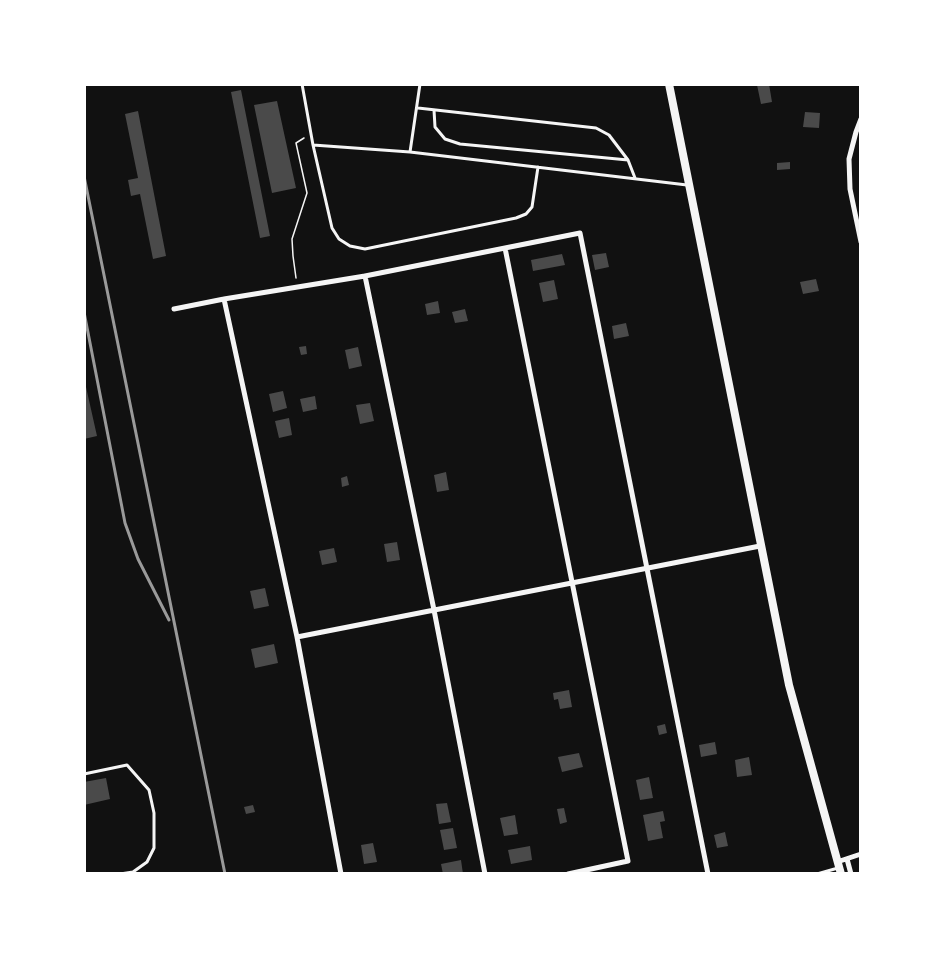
<!DOCTYPE html>
<html>
<head>
<meta charset="utf-8">
<style>
  body { margin:0 }
  #map { position:relative; width:945px; height:958px; overflow:hidden; background:#111; font-family:"Crimson Pro",serif }
  canvas { display:block }
  .frame { position:absolute; inset:0; border:86px solid #fff; pointer-events:none }
</style>
</head>
<body>
<div id="map">
<canvas width="945" height="958"></canvas>
<div class="frame"></div>
</div>
<script>
const c = document.querySelector('canvas').getContext('2d');
c.lineJoin = 'round';
function fill(path, color) { c.fillStyle = color; c.fill(path, 'evenodd'); }
const shape = rows => new Path2D(rows.map(r => 'M' + r).join(''));
function trace(path, color, width, dash) { c.strokeStyle = color; c.lineWidth = width; c.lineCap = dash ? 'butt' : 'round'; c.setLineDash(dash || []); c.stroke(path); }
const building = shape([
  [762,84,769,84,772,102,761,104,757,85],
  [241,90,270,236,260,238,231,92],
  [277,101,296,188,272,193,254,105],
  [138,111,166,256,153,259,140,194,131,196,128,180,138,178,125,114],
  [805,112,820,113,819,128,803,127],
  [790,162,790,169,777,170,777,163],
  [606,253,609,267,595,270,592,255],
  [562,254,565,265,533,271,531,260],
  [816,279,819,291,803,294,800,282],
  [554,280,558,299,543,302,539,283],
  [438,301,440,313,427,315,425,304],
  [465,309,468,321,455,323,452,312],
  [626,323,629,336,614,339,612,326],
  [306,346,307,354,301,355,299,347],
  [358,347,362,366,349,369,345,350],
  [84,378,97,436,84,439],
  [283,391,287,408,273,412,269,394],
  [315,396,317,409,303,412,300,399],
  [370,403,374,421,360,424,356,405],
  [289,418,292,435,279,438,275,421],
  [446,472,449,490,437,492,434,475],
  [347,476,349,485,342,487,341,478],
  [397,542,400,560,387,562,384,544],
  [334,548,337,562,322,565,319,551],
  [265,588,269,606,254,609,250,591],
  [274,644,278,663,255,668,251,649],
  [569,690,572,707,560,709,558,699,554,700,553,693],
  [665,724,667,733,659,735,657,726],
  [715,742,717,754,701,757,699,745],
  [579,753,583,767,562,772,558,757],
  [749,757,752,775,737,777,735,760],
  [649,777,653,798,640,800,636,780],
  [106,778,110,799,84,805,84,782],
  [447,803,451,822,439,824,436,804],
  [253,805,255,812,246,814,244,807],
  [564,808,567,822,560,824,557,809],
  [663,811,665,821,660,822,663,838,648,841,643,815],
  [515,815,518,834,504,836,500,818],
  [453,828,457,848,444,850,440,830],
  [725,832,728,846,717,848,714,835],
  [373,843,377,862,364,864,361,845],
  [530,846,532,860,511,864,508,850],
  [461,860,463,874,443,874,441,864]
]);
const path = shape([
  [296,278,293,256,292,239,307,193,296,143,304,138]
]);
const service = shape([
  [302,84,313,145,410,152],
  [420,84,410,152,687,185],
  [418,108,596,128,609,135,628,160,635,178],
  [434,110,435,127,445,139,460,144,628,160],
  [313,145,332,228,339,239,350,246,365,249,516,218,526,214,532,207,538,167],
  [84,774,127,765,149,790,154,813,154,848,147,862,133,872,120,874],
  [817,874,838,868]
]);
const minor = shape([
  [861,119,856,132,849,159,850,189,861,242],
  [505,248,628,861,568,874],
  [365,276,434,610,485,874],
  [224,299,297,637,341,874],
  [174,309,224,299,365,276,580,233,708,874],
  [297,637,760,546],
  [847,859,851,874],
  [837,862,861,854]
]);
const primary = shape([
  [669,84,789,685,841,874]
]);
const rail = shape([
  [84,176,225,874],
  [84,312,125,523,138,559,169,620]
]);
fill(building, '#4a4a4a');
trace(path, '#f5f5f5', 1.5);
trace(service, '#f5f5f5', 3);
trace(minor, '#f5f5f5', 5);
trace(primary, '#f5f5f5', 8);
trace(rail, '#9a9a9a', 3);
</script>
</body>
</html>
